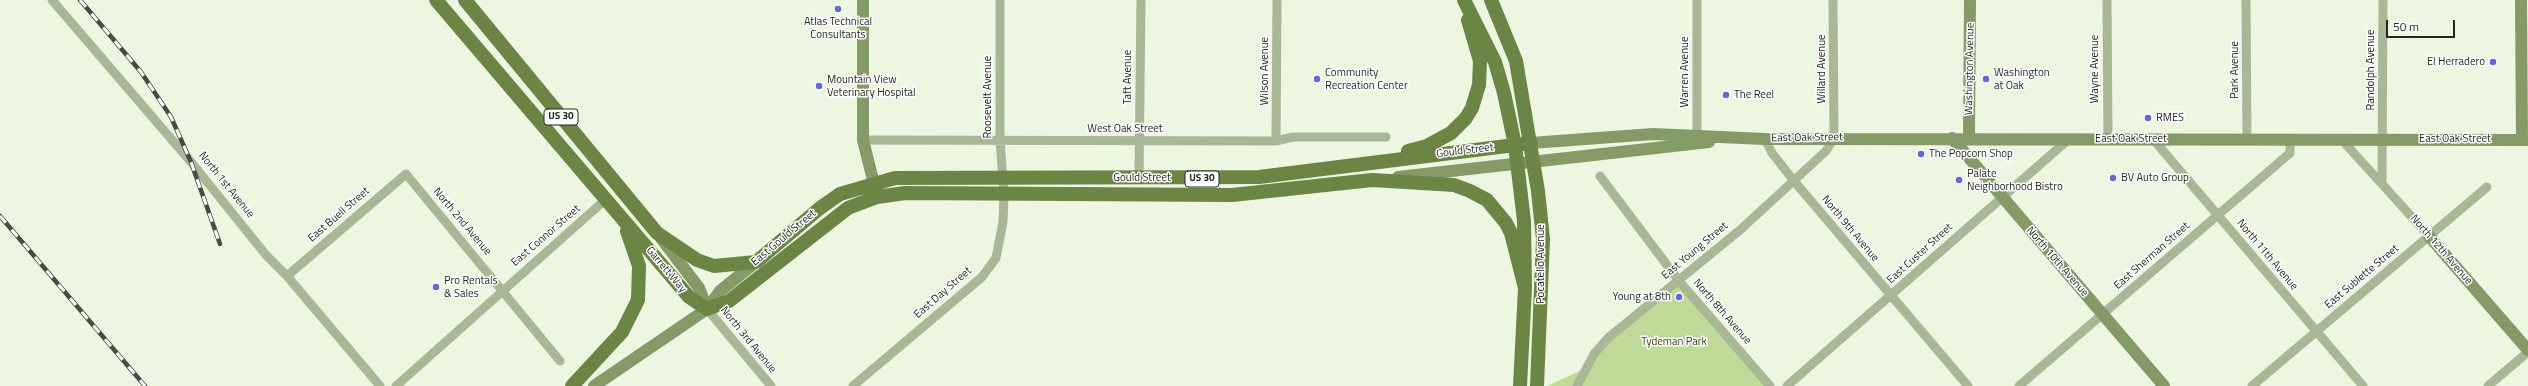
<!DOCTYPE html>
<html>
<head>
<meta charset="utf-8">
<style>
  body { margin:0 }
  #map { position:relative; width:2528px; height:386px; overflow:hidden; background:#ecf6e0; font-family:"Titillium Web",sans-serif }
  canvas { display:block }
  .scale { position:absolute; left:2386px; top:20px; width:69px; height:18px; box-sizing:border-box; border:2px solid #242820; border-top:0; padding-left:5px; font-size:12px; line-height:14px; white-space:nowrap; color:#242820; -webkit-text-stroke:3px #fff; paint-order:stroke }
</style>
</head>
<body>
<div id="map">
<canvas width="2528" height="386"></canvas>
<div class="scale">50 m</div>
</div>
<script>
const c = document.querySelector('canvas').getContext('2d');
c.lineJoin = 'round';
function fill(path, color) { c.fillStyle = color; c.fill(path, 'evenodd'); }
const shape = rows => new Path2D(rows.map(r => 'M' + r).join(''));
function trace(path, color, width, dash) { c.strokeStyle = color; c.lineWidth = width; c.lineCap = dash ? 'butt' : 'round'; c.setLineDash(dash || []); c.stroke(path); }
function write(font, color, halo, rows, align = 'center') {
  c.font = font + ' "Titillium Web",sans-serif'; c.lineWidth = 3; c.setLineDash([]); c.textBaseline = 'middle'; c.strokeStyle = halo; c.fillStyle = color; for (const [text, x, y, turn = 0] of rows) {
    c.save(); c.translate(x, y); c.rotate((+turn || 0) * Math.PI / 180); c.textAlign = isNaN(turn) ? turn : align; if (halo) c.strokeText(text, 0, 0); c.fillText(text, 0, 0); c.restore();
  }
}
const green = shape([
  [1679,281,1770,386,1547,386,1584,369,1594,354]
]);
const street = shape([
  [52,0,191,162,266,255,287,276,380,386],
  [1697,0,1697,141],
  [2107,0,2108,139],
  [2246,0,2247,139],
  [2383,0,2382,184,2429,236],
  [1765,139,1772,153,1794,181,1968,386],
  [2153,139,2363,386],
  [2341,139,2382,184],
  [863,140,1276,141,1293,137,1386,137],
  [1276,141,1277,0],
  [1600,176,1679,281,1770,386],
  [1139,178,1141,0],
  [287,276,406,174,560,361],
  [707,309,771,386],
  [396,386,605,200],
  [853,386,982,277,996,258,1003,222,1004,194,1000,140,1000,0],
  [1577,386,1594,354,1608,338,1740,230,1826,151,1834,138,1833,0],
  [1787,386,2069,139],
  [2019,386,2290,153,2290,139],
  [2252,386,2487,187],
  [2488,386,2528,352]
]);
const secondary = shape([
  [863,0,863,140,876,192],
  [2521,0,2522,140],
  [1952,138,2164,386],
  [1969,139,1970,0],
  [1531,143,1653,134,1765,139,2528,140],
  [1398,177,1709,142],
  [2429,236,2528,350],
  [661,238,699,288,707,309],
  [594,386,707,309,720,291,756,262]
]);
const primary = shape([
  [436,0,689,297,707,309,729,301,848,208,877,197,905,193,1232,195,1372,180,1454,185,1470,191,1487,200,1506,223,1511,233,1525,288],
  [465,0,657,233,697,260,714,266,756,262,820,208,840,194,895,178,1259,177,1531,143],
  [1464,0,1495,62,1504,93,1515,145,1524,221,1525,288,1520,386],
  [1491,0,1516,61,1538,191,1543,239,1537,386],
  [1408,151,1427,146,1451,133,1466,118,1472,108,1479,85,1480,61,1468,20],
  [572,386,622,332,638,300,639,266,627,231]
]);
const rail = shape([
  [80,0,141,72,171,117,191,162,220,244],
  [0,216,145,386]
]);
const markers = [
  [838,9,4,"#6266df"],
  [2493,62,4,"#6266df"],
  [1317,79,4,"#6266df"],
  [1986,79,4,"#6266df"],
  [819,86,4,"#6266df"],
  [1726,95,4,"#6266df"],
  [2148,118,4,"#6266df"],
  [1921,154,4,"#6266df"],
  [2113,178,4,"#6266df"],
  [1959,180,4,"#6266df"],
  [436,287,4,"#6266df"],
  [1679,297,4,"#6266df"]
];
const shields = [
  [561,117,34],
  [1202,179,34]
];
const shieldNames = [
  ["US 30",561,117],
  ["US 30",1202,179]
];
const poiNames = [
  ["Atlas Technical",838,22,"center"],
  ["Consultants",838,35,"center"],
  ["El Herradero",2485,62,"right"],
  ["Community",1325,73],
  ["Recreation Center",1325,86],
  ["Washington",1994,73],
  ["at Oak",1994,86],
  ["Mountain View",827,80],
  ["Veterinary Hospital",827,93],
  ["The Reel",1734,95],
  ["RMES",2156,118],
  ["The Popcorn Shop",1929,154],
  ["Palate",1967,174],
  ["Neighborhood Bistro",1967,187],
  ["BV Auto Group",2121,178],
  ["Pro Rentals",444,281],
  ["& Sales",444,294],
  ["Young at 8th",1671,297,"right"]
];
const streetNames = [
  ["Willard Avenue",1822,69,-90],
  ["Washington Avenue",1970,69,-89],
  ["Wayne Avenue",2095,69,-90],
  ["Park Avenue",2235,70,-90],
  ["Randolph Avenue",2371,70,-90],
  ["Wilson Avenue",1265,71,-90],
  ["Warren Avenue",1685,72,-90],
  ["Taft Avenue",1128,77,-90],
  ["Roosevelt Avenue",988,97,-90],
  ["West Oak Street",1125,129],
  ["East Oak Street",1807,138,-1],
  ["East Oak Street",2131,139],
  ["East Oak Street",2455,139],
  ["Gould Street",1465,151,-7],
  ["Gould Street",1142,178],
  ["North 1st Avenue",226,185,51],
  ["East Buell Street",339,215,-41],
  ["North 2nd Avenue",462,222,50],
  ["North 9th Avenue",1850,229,50],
  ["East Connor Street",546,236,-41],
  ["East Gould Street",784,238,-40],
  ["North 12th Avenue",2441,250,49],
  ["East Young Street",1695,251,-40],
  ["East Custer Street",1920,254,-42],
  ["North 11th Avenue",2267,255,50],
  ["East Sherman Street",2152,256,-41],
  ["North 10th Avenue",2057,262,49],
  ["Pocatello Avenue",1541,264,-90],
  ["Garrett Way",666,270,50],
  ["East Sublette Street",2362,277,-40],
  ["East Day Street",943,293,-41],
  ["North 8th Avenue",1722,312,49],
  ["North 3rd Avenue",748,340,51]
];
const parkNames = [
  ["Tydeman Park",1674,342]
];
fill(green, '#beda99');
trace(street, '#a8b795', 9);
trace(secondary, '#849a67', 12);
trace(primary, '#6b8545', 14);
trace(rail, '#474c42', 4.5);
trace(rail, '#fff', 3, [9]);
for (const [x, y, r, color] of markers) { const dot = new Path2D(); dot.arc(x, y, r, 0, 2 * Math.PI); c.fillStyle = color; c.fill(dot); trace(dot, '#fff', 1.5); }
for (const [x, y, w] of shields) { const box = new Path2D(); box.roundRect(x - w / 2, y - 8, w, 16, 3); c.fillStyle = '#fff'; c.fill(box); trace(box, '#242820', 1); }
write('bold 10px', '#242820', null, shieldNames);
write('11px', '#242820', '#fff', poiNames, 'left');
write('11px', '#242820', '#fff', streetNames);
write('11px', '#32470d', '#fff', parkNames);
</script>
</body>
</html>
